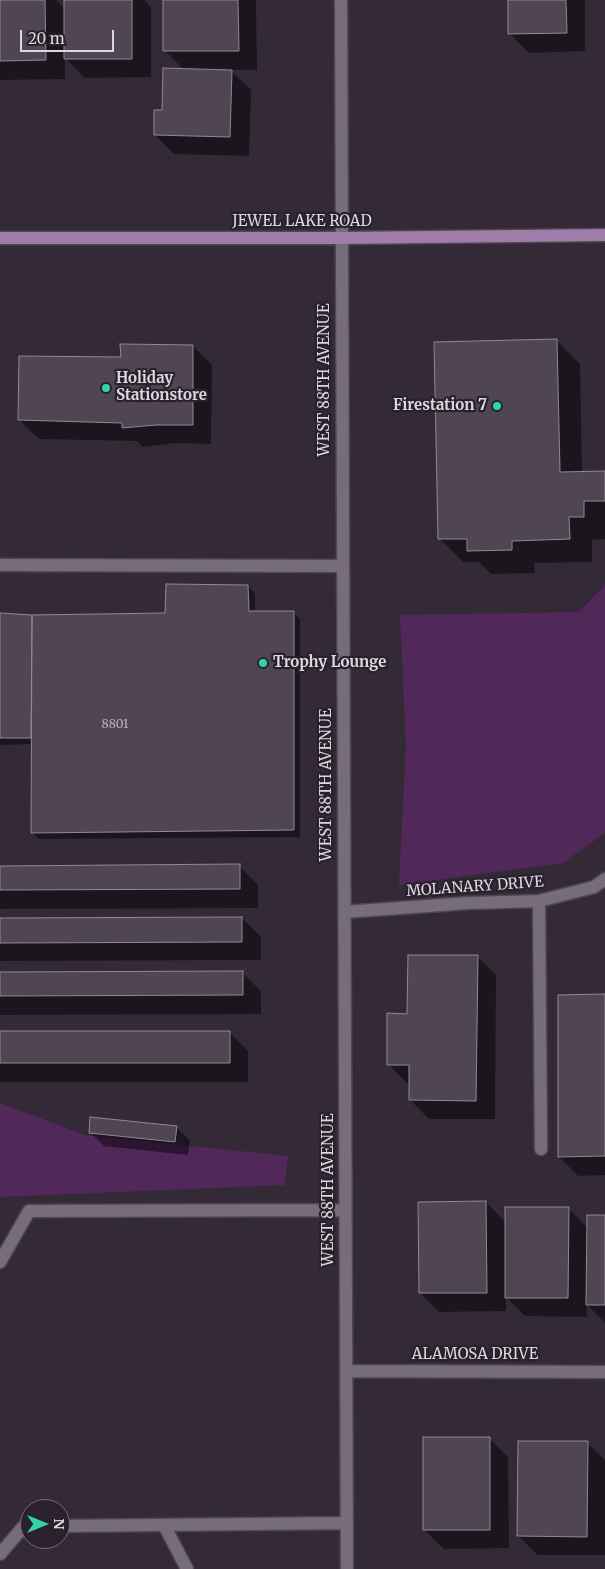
<!DOCTYPE html>
<html>
<head>
<meta charset="utf-8">
<style>
  body { margin:0 }
  #map { position:relative; width:605px; height:1569px; overflow:hidden; background:#342a37; font-family:Merriweather,serif }
  canvas { display:block }
  .north { position:absolute; left:20px; top:1499px; width:50px; height:50px; box-sizing:border-box; background:#2a212c; border:1px solid #726a74; border-radius:50%; rotate:90deg; font-size:14px; font-weight:700; line-height:20px; text-align:center; color:#ddd7df }
  .north::after { content:''; display:block; margin:auto; width:18px; height:22px; background:#31d4a9; clip-path:polygon(50% 0,100% 100%,50% 72%,0 100%) }
  .scale { position:absolute; left:20px; top:30px; width:94px; height:22px; box-sizing:border-box; border:2px solid #ddd7df; border-top:0; padding-left:6px; font-size:15px; line-height:18px; white-space:nowrap; color:#ddd7df; -webkit-text-stroke:4px #2a212c; paint-order:stroke }
</style>
</head>
<body>
<div id="map">
<canvas width="605" height="1569"></canvas>
<div class="north">N</div>
<div class="scale">20 m</div>
</div>
<script>
const c = document.querySelector('canvas').getContext('2d');
c.lineJoin = 'round';
function fill(path, color) { c.fillStyle = color; c.fill(path, 'evenodd'); }
const shape = rows => new Path2D(rows.map(r => 'M' + r).join(''));
function trace(path, color, width, dash) { c.strokeStyle = color; c.lineWidth = width; c.lineCap = dash ? 'butt' : 'round'; c.setLineDash(dash || []); c.stroke(path); }
function write(font, color, halo, rows, align = 'center') {
  c.font = font + ' Merriweather,serif'; c.lineWidth = 4.5; c.setLineDash([]); c.textBaseline = 'middle'; c.strokeStyle = halo; c.fillStyle = color; for (const [text, x, y, turn = 0] of rows) {
    c.save(); c.translate(x, y); c.rotate((+turn || 0) * Math.PI / 180); c.textAlign = isNaN(turn) ? turn : align; if (halo) c.strokeText(text, 0, 0); c.fillText(text, 0, 0); c.restore();
  }
}
const green = shape([
  [605,585,605,833,563,863,399,885,406,746,400,615,579,612],
  [0,1103,85,1135,288,1156,285,1185,0,1197]
]);
const shadow = shape([
  [0,0,56,0,65,9,65,0,144,0,151,7,151,77,85,78,65,58,65,79,0,80],
  [164,0,256,0,257,70,230,70,251,90,249,156,174,154,155,135,163,111,184,70,165,51],
  [509,0,585,0,585,51,529,53,510,34],
  [556,340,580,364,582,473,605,472,605,539,592,540,592,562,534,563,535,573,491,574,479,562,463,562,440,539],
  [193,346,212,365,211,444,176,443,142,447,137,441,39,439,19,420,122,358],
  [248,586,255,593,255,612,293,612,300,619,300,837,39,839,32,833,32,744,0,745,0,615,32,616,166,614],
  [239,866,258,885,258,908,0,909,0,867],
  [242,918,261,937,261,960,0,961,0,920],
  [477,956,496,975,495,1119,429,1119,410,1100,410,1083,407,1083,388,1064,408,1015],
  [242,972,261,991,261,1014,0,1015,0,973],
  [605,996,605,1175,578,1176,559,1157],
  [0,1032,229,1032,248,1051,248,1082,0,1082],
  [176,1127,190,1141,188,1155,104,1146,90,1132],
  [486,1202,506,1223,568,1208,588,1228,605,1217,605,1323,587,1305,587,1317,525,1316,506,1297,506,1311,439,1312,420,1293],
  [489,1438,508,1457,509,1548,444,1549,424,1530],
  [587,1443,605,1460,605,1555,538,1555,518,1536]
]);
const building = shape([
  [0,0,45,0,46,60,0,61,0,0],
  [64,0,132,0,132,59,64,59,64,0],
  [163,0,238,0,239,51,163,51,163,0],
  [508,0,566,0,567,33,508,34,508,0],
  [163,68,232,70,230,137,154,135,154,110,162,110,163,68],
  [557,339,560,472,605,471,605,501,584,501,584,517,569,517,570,539,512,541,512,550,467,551,467,539,438,539,434,342,557,339],
  [120,344,193,345,193,425,156,425,122,428,122,423,18,420,19,356,121,357,120,344],
  [166,584,248,585,249,611,294,611,294,830,31,833,32,615,165,613,166,584],
  [0,613,32,615,31,738,0,738,0,613],
  [240,864,240,889,0,890,0,866,240,864],
  [242,917,242,942,0,943,0,918,242,917],
  [408,955,478,955,476,1101,409,1100,409,1065,387,1065,387,1013,407,1014,408,955],
  [243,971,243,995,0,996,0,972,243,971],
  [605,994,605,1156,558,1157,558,995,605,994],
  [0,1031,230,1031,230,1063,0,1063,0,1031],
  [90,1117,177,1126,175,1142,89,1133,90,1117],
  [486,1201,487,1293,419,1293,418,1202,486,1201],
  [505,1207,569,1207,568,1298,505,1298,505,1207],
  [587,1215,605,1215,605,1305,586,1305,587,1215],
  [423,1437,490,1437,490,1530,423,1530,423,1437],
  [518,1441,588,1441,587,1537,517,1536,518,1441]
]);
const minor = shape([
  [341,0,347,1569],
  [0,565,342,566],
  [539,901,541,1149],
  [344,912,469,903,539,901,594,887,605,879],
  [0,1262,29,1211,345,1210],
  [346,1371,605,1372],
  [164,1525,187,1569],
  [60,1526,347,1523],
  [0,1554,24,1526,30,1526]
]);
const major = shape([
  [0,238,341,238,605,235]
]);
const markers = [
  [106,388,5,"#31d4a9"],
  [497,406,5,"#31d4a9"],
  [263,663,5,"#31d4a9"]
];
const numberNames = [
  ["8801",115,725]
];
const streetNames = [
  ["JEWEL LAKE ROAD",302,222],
  ["WEST 88TH AVENUE",325,380,-90],
  ["WEST 88TH AVENUE",327,785,-90],
  ["MOLANARY DRIVE",475,887,-4],
  ["WEST 88TH AVENUE",329,1190,-90],
  ["ALAMOSA DRIVE",475,1355]
];
const poiNames = [
  ["Holiday",116,379],
  ["Stationstore",116,396],
  ["Firestation 7",487,406,"right"],
  ["Trophy Lounge",273,663]
];
fill(green, '#51285a');
fill(shadow, '#0007');
fill(building, '#504553');
trace(building, '#938795', 1);
trace(minor, '#4e4650', 15);
trace(major, '#4e4650', 15);
trace(minor, '#776c7a', 12);
trace(major, '#a07da9', 12);
for (const [x, y, r, color] of markers) { const dot = new Path2D(); dot.arc(x, y, r, 0, 2 * Math.PI); c.fillStyle = color; c.fill(dot); trace(dot, '#2a212c', 2); }
write('12px', '#bab2bc', null, numberNames);
write('15px', '#ddd7df', '#2a212c', streetNames);
write('bold 15px', '#ddd7df', '#2a212c', poiNames, 'left');
</script>
</body>
</html>
